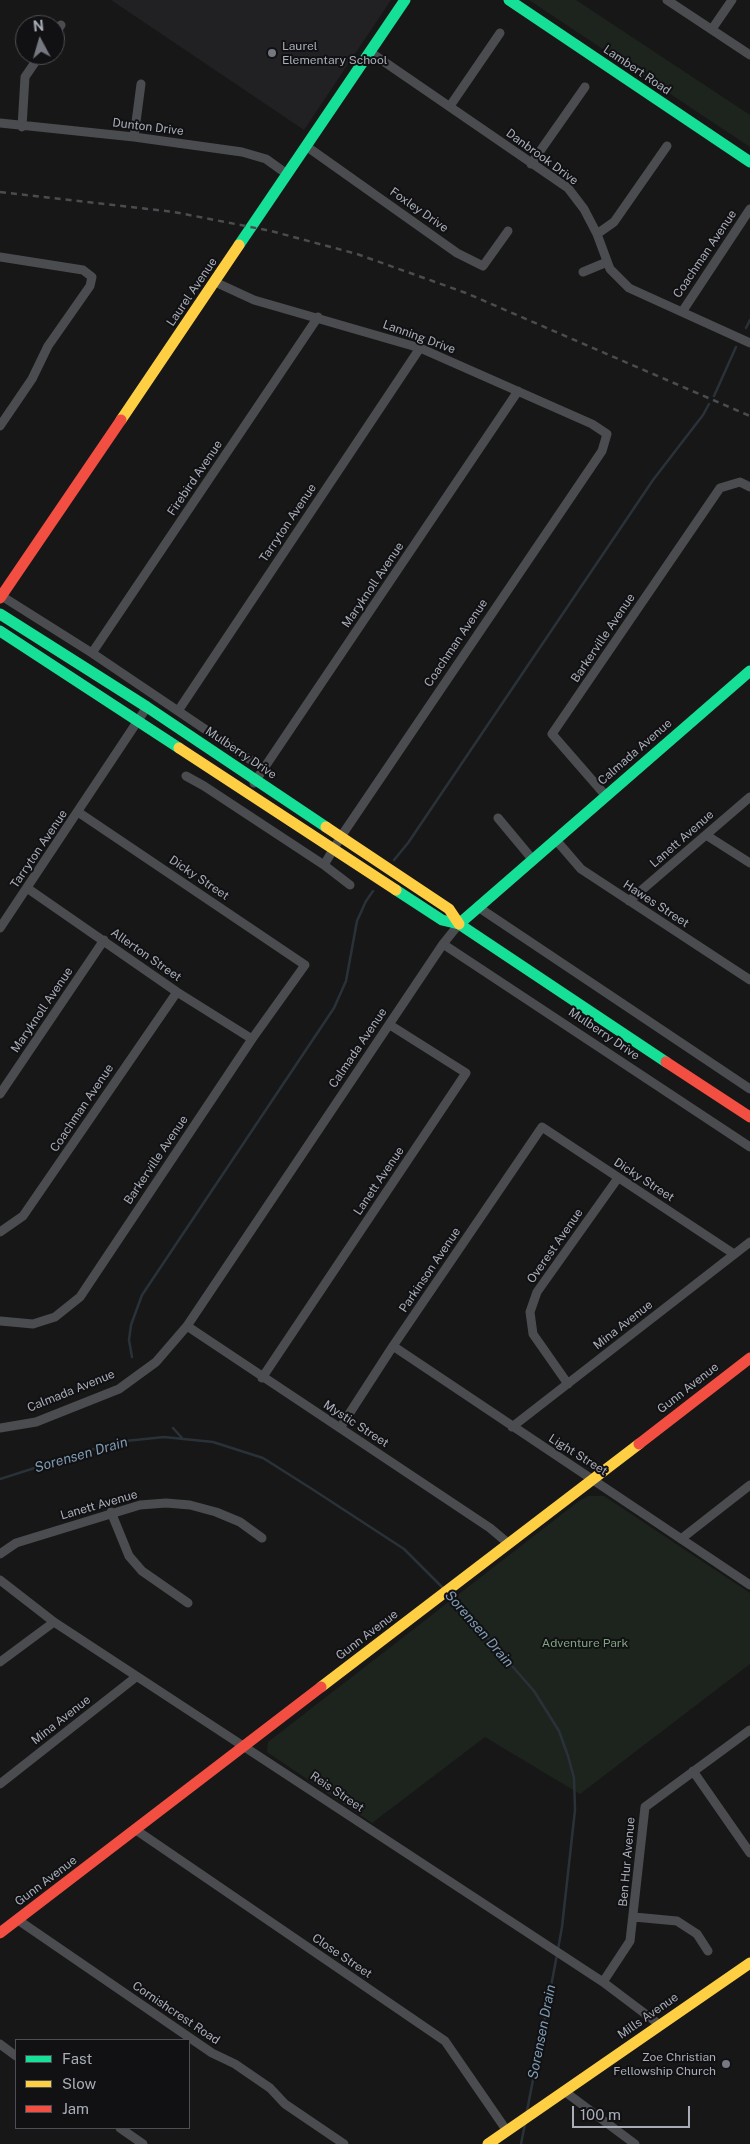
<!DOCTYPE html>
<html>
<head>
<meta charset="utf-8">
<style>
  body { margin:0 }
  #map { position:relative; width:750px; height:2144px; overflow:hidden; background:#171717; font-family:"Public Sans",sans-serif }
  canvas { display:block }
  .legend { position:absolute; left:15px; top:2039px; width:175px; height:90px; box-sizing:border-box; background:#111113; border:1px solid #4d4f55; margin:0; padding:6px 9px; list-style:none; font-size:15px; color:#a8adb8 }
  .legend li { display:flex; align-items:center; gap:10px; height:25px }
  .legend b { width:25px; border:1px solid #4d4f55 }
  .north { position:absolute; left:15px; top:15px; width:50px; height:50px; box-sizing:border-box; background:#111113; border:1px solid #4d4f55; border-radius:50%; rotate:354deg; font-size:14px; font-weight:700; line-height:20px; text-align:center; color:#a8adb8 }
  .north::after { content:''; display:block; margin:auto; width:18px; height:22px; background:#757880; clip-path:polygon(50% 0,100% 100%,50% 72%,0 100%) }
  .scale { position:absolute; left:572px; top:2106px; width:118px; height:22px; box-sizing:border-box; border:2px solid #a8adb8; border-top:0; padding-left:6px; font-size:15px; line-height:18px; white-space:nowrap; color:#a8adb8; -webkit-text-stroke:4px #111113; paint-order:stroke }
</style>
</head>
<body>
<div id="map">
<canvas width="750" height="2144"></canvas>
<ul class="legend">
<li><b style="height:6px;background:#16e098"></b>Fast</li>
<li><b style="height:6px;background:#ffcf43"></b>Slow</li>
<li><b style="height:6px;background:#f24e42"></b>Jam</li>
</ul>
<div class="north">N</div>
<div class="scale">100 m</div>
</div>
<script>
const c = document.querySelector('canvas').getContext('2d');
c.lineJoin = 'round';
function fill(path, color) { c.fillStyle = color; c.fill(path, 'evenodd'); }
const shape = rows => new Path2D(rows.map(r => 'M' + r).join(''));
function trace(path, color, width, dash) { c.strokeStyle = color; c.lineWidth = width; c.lineCap = dash ? 'butt' : 'round'; c.setLineDash(dash || []); c.stroke(path); }
function write(font, color, halo, rows, align = 'center') {
  c.font = font + ' "Public Sans",sans-serif'; c.lineWidth = 4; c.setLineDash([]); c.textBaseline = 'middle'; c.strokeStyle = halo; c.fillStyle = color; for (const [text, x, y, turn = 0] of rows) {
    c.save(); c.translate(x, y); c.rotate((+turn || 0) * Math.PI / 180); c.textAlign = isNaN(turn) ? turn : align; if (halo) c.strokeText(text, 0, 0); c.fillText(text, 0, 0); c.restore();
  }
}
const built = shape([
  [111,0,391,0,304,130]
]);
const green = shape([
  [529,0,576,0,750,115,750,147],
  [588,1496,604,1496,750,1593,750,1664,580,1794,485,1737,372,1823,267,1752,268,1742,579,1501]
]);
const stream = shape([
  [746,328,750,320],
  [714,396,736,347],
  [394,860,408,843,653,480,703,415,709,404],
  [132,1357,129,1340,131,1325,142,1295,334,1008,346,981,357,921,366,901,373,891],
  [173,1428,182,1438],
  [0,1479,116,1442,164,1437,213,1442,263,1458,312,1489,404,1549,444,1589],
  [450,1595,534,1691,559,1731,568,1756,574,1778,575,1810,562,1927,558,1949],
  [527,2111,557,1955],
  [521,2144,525,2124]
]);
const street = shape([
  [667,0,750,55],
  [712,29,732,0],
  [55,33,61,25],
  [370,52,568,188,584,209,597,234,610,269,629,288,750,343],
  [450,106,500,33],
  [0,123,134,137,242,152,266,159,287,174],
  [22,127,25,77,40,55],
  [134,137,141,84],
  [306,146,457,253,483,266,508,231],
  [531,164,585,87],
  [597,234,614,222,667,146],
  [0,257,83,270,92,277,90,286,48,346,32,379,0,426],
  [583,272,607,262],
  [215,282,254,300,420,348,592,424,607,434,602,451,340,838,324,865],
  [682,312,750,209],
  [0,595,92,653,264,769],
  [92,653,318,317],
  [178,711,420,348],
  [186,776,204,786,324,865,350,885],
  [254,783,518,391],
  [606,796,552,734,720,488,740,482,750,487],
  [498,818,533,860],
  [706,835,750,863],
  [556,840,581,869,750,980],
  [27,888,177,992,252,1039],
  [629,901,750,797],
  [478,907,750,1089],
  [0,928,147,707],
  [443,944,750,1147],
  [0,1094,104,940],
  [0,1232,23,1216,177,992],
  [0,1321,33,1324,55,1317,80,1297,252,1039,305,965,78,812],
  [187,1326,490,1528,509,1544],
  [393,1346,750,1585],
  [262,1378,466,1073,390,1025],
  [568,1384,533,1334,530,1312,537,1292,618,1178],
  [512,1427,750,1242],
  [0,1428,36,1422,119,1389,156,1362,187,1326,443,944,459,924],
  [340,1428,393,1346,542,1127,734,1254],
  [111,1512,129,1556,142,1571,188,1603],
  [681,1539,750,1485],
  [0,1554,16,1543,140,1505,166,1503,190,1505,216,1512,240,1522,262,1538],
  [0,1580,54,1622,603,1982,660,2025],
  [0,1662,54,1622],
  [693,1771,750,1853],
  [0,1784,136,1677],
  [136,1830,445,2041,507,2131],
  [634,1917,677,1921,697,1934,708,1951],
  [18,1920,212,2053,235,2064,270,2088,285,2104,344,2144],
  [603,1982,630,1941,645,1807,750,1730],
  [0,2044,16,2056],
  [564,2091,635,2144],
  [120,2128,143,2144]
]);
const fast = shape([
  [509,0,750,162],
  [239,245,405,0],
  [0,614,147,707,326,827],
  [0,631,179,748],
  [396,890,442,920,459,924,666,1062],
  [459,924,750,671]
]);
const slow = shape([
  [121,420,239,245],
  [179,748,396,890],
  [326,827,449,909,459,924],
  [321,1687,639,1444],
  [488,2144,750,1963]
]);
const jam = shape([
  [0,598,121,420],
  [666,1062,750,1117],
  [639,1444,750,1358],
  [0,1933,321,1687]
]);
const rail = shape([
  [0,192,174,212,271,231,357,254,466,293,750,416]
]);
const markers = [
  [272,53,5,"#757880"],
  [726,2064,5,"#757880"]
];
const poiNames = [
  ["Laurel",282,46],
  ["Elementary School",282,60],
  ["Zoe Christian",716,2057,"right"],
  ["Fellowship Church",716,2071,"right"]
];
const streetNames = [
  ["Lambert Road",637,70,34],
  ["Dunton Drive",148,127,7],
  ["Danbrook Drive",542,157,36],
  ["Foxley Drive",419,210,35],
  ["Coachman Avenue",705,254,-56],
  ["Laurel Avenue",192,292,-56],
  ["Lanning Drive",419,337,20],
  ["Firebird Avenue",195,478,-56],
  ["Tarryton Avenue",288,523,-56],
  ["Maryknoll Avenue",373,585,-56],
  ["Barkerville Avenue",603,638,-56],
  ["Coachman Avenue",456,643,-56],
  ["Calmada Avenue",635,752,-41],
  ["Mulberry Drive",241,753,34],
  ["Lanett Avenue",682,839,-41],
  ["Tarryton Avenue",39,849,-56],
  ["Dicky Street",199,878,34],
  ["Hawes Street",656,904,33],
  ["Allerton Street",146,955,35],
  ["Maryknoll Avenue",42,1010,-56],
  ["Mulberry Drive",604,1034,34],
  ["Calmada Avenue",358,1048,-56],
  ["Coachman Avenue",82,1108,-56],
  ["Barkerville Avenue",156,1160,-56],
  ["Dicky Street",644,1180,33],
  ["Lanett Avenue",379,1181,-56],
  ["Overest Avenue",555,1246,-55],
  ["Parkinson Avenue",430,1270,-56],
  ["Mina Avenue",623,1325,-38],
  ["Gunn Avenue",688,1388,-38],
  ["Calmada Avenue",71,1391,-22],
  ["Mystic Street",356,1424,33],
  ["Light Street",578,1455,32],
  ["Lanett Avenue",99,1505,-16],
  ["Gunn Avenue",367,1635,-37],
  ["Mina Avenue",61,1720,-38],
  ["Reis Street",337,1792,34],
  ["Ben Hur Avenue",627,1862,-85],
  ["Gunn Avenue",46,1881,-37],
  ["Close Street",342,1956,34],
  ["Cornishcrest Road",176,2013,34],
  ["Mills Avenue",648,2016,-35]
];
const parkNames = [
  ["Adventure Park",585,1643]
];
const waterNames = [
  ["Sorensen Drain",81,1455,-16],
  ["Sorensen Drain",479,1629,49],
  ["Sorensen Drain",542,2032,-79]
];
fill(built, '#212123');
fill(green, '#1d241e');
trace(stream, '#2a3239', 2.5);
trace(street, '#4b4c50', 9);
trace(fast, '#16e098', 11);
trace(slow, '#ffcf43', 11);
trace(jam, '#f24e42', 11);
trace(rail, '#4b4c4f', 2.5, [6, 5]);
for (const [x, y, r, color] of markers) { const dot = new Path2D(); dot.arc(x, y, r, 0, 2 * Math.PI); c.fillStyle = color; c.fill(dot); trace(dot, '#111113', 2); }
write('12px', '#a8adb8', '#111113', poiNames, 'left');
write('12px', '#a8adb8', '#111113', streetNames);
write('12px', '#7fa381', '#111113', parkNames);
write('italic 14px', '#7f9bb3', '#111113', waterNames);
</script>
</body>
</html>
